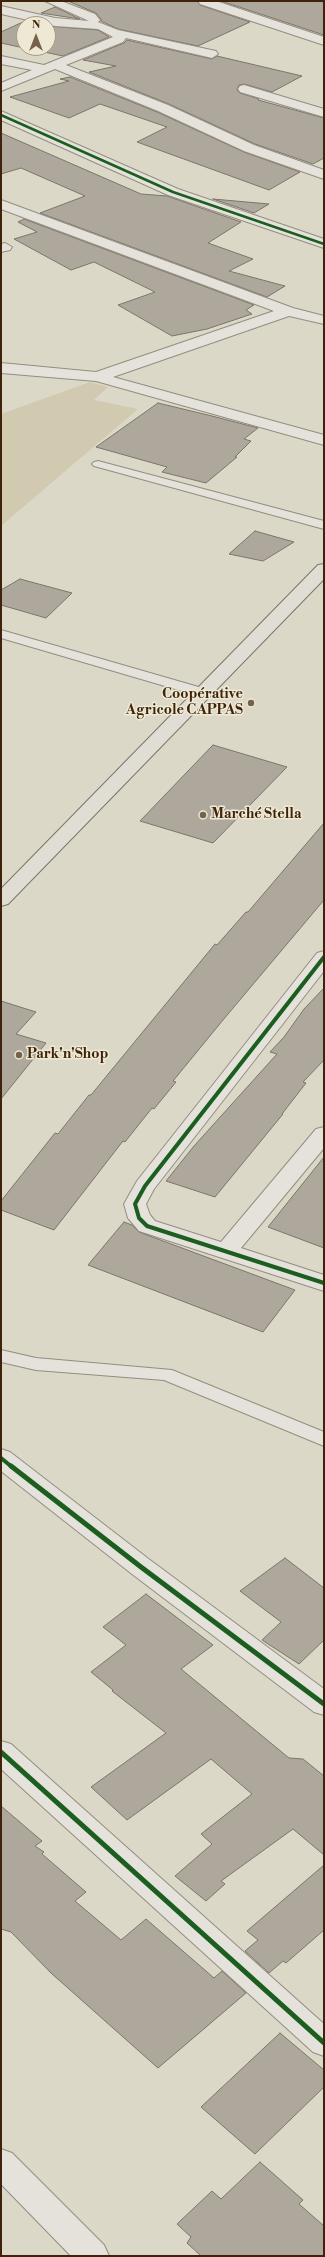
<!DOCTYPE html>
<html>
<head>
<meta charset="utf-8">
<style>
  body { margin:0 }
  #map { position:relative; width:325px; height:2257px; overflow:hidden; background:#dcd8c7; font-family:"Libre Bodoni",serif }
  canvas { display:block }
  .frame { position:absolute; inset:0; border:2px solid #3f220a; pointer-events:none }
  .north { position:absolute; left:16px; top:16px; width:40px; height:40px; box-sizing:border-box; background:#eee9d5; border:1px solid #a89984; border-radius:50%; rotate:0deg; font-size:11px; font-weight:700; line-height:16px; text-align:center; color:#3f220a }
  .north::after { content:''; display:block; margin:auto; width:14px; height:18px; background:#76624c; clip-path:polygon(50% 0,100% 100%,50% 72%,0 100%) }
</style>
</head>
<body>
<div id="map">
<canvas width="325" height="2257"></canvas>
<div class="frame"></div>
<div class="north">N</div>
</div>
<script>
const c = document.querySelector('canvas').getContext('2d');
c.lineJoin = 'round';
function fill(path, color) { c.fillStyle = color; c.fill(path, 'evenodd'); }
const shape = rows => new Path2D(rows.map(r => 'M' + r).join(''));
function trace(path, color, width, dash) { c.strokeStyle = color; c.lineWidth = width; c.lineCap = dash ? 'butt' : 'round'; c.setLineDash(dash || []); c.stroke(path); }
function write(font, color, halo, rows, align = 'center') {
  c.font = font + ' "Libre Bodoni",serif'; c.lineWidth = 3; c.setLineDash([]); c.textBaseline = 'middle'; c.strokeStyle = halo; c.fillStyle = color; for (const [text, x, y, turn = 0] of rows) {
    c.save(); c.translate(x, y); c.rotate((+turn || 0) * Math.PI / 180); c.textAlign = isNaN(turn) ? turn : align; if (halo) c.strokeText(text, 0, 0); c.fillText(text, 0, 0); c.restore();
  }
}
const green = shape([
  [90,382,108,387,94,400,138,409,1,526,1,414]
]);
const building = shape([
  [68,1,197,1,200,5,250,22,198,46,118,29,101,21,101,19,96,13,68,1],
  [221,1,324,1,324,35,221,1],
  [55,7,80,19,41,13,55,7],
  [25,21,39,24,24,24,24,48,1,43,1,32,25,21],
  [48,26,98,30,109,37,63,56,25,48,48,48,48,26],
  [127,40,212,59,217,56,302,76,272,92,244,84,239,85,237,90,240,93,259,99,258,100,324,118,324,158,313,164,255,144,169,104,89,72,116,66,83,60,124,43,127,40],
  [70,77,157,112,244,152,300,172,269,190,137,142,167,127,100,104,69,118,10,97,69,81,60,79,70,77],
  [1,133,141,194,167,196,241,222,208,243,253,259,229,271,285,286,267,297,40,213,85,196,21,168,1,174,1,133],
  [213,199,269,204,254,213,213,199],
  [24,219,254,305,246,310,252,314,207,329,172,336,118,305,155,292,94,262,71,270,14,239,37,232,18,222,24,219],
  [158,403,212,416,258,428,244,439,251,441,235,457,237,457,206,483,162,472,167,467,96,447,158,403],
  [255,531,294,542,263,561,229,554,255,531],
  [20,579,72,593,46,618,1,605,1,590,20,579],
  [213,745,287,767,213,843,140,821,213,745],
  [324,823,324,900,223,1020,173,1081,176,1082,154,1109,152,1108,125,1142,123,1141,54,1230,1,1210,1,1201,55,1133,58,1134,89,1095,91,1095,215,944,217,945,246,912,248,912,324,823],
  [324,988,324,1060,303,1082,306,1083,282,1114,283,1114,215,1197,166,1181,194,1146,277,1054,270,1052,284,1037,304,1009,324,988],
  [1,1001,36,1012,16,1034,46,1043,1,1099,1,1001],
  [324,1157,324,1248,268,1227,324,1157],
  [124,1222,132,1225,139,1232,295,1290,263,1332,88,1265,124,1222],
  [285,1558,324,1588,324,1640,299,1664,262,1640,281,1622,240,1591,285,1558],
  [146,1594,213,1645,181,1669,289,1758,303,1759,324,1776,324,1855,293,1829,221,1881,225,1884,206,1901,175,1876,212,1844,201,1834,252,1794,211,1759,127,1820,91,1787,166,1733,112,1691,113,1690,91,1672,126,1645,103,1627,146,1594],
  [1,1806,42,1841,35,1846,44,1852,42,1854,86,1892,75,1901,121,1940,146,1919,214,1978,222,1971,246,1993,158,2068,51,1973,11,1932,1,1929,1,1806],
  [324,1865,324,1930,286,1963,283,1961,269,1973,245,1951,258,1940,247,1931,324,1865],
  [280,2033,324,2070,324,2087,255,2154,201,2107,280,2033],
  [260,2162,303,2200,299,2204,324,2226,324,2256,201,2256,187,2243,191,2237,177,2224,212,2191,221,2199,260,2162]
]);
const service = shape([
  [98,461,324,521,324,529,94,466,92,464,94,462,98,461],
  [1,630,209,690,211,693,209,696,199,696,1,638,1,630],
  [1,1350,36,1358,172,1370,324,1432,324,1446,164,1380,36,1370,1,1362,1,1350]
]);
const minor = shape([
  [45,1,61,1,95,14,100,20,98,22,118,30,216,51,218,54,212,58,126,38,123,42,66,65,168,105,254,145,324,170,324,179,244,151,158,111,55,69,1,91,1,83,32,70,1,64,1,56,44,65,113,37,98,29,55,26,1,14,1,6,55,18,89,21,45,1],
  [198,1,216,1,324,37,324,45,200,4,198,1],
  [244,85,324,109,324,117,240,92,238,89,240,86,244,85],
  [1,111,178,189,324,239,324,248,168,195,1,120,1,111],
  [1,200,293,308,324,316,324,324,289,316,113,377,324,435,324,445,96,381,1,373,1,363,96,372,274,311,1,209,1,200],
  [5,243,12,247,10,250,1,252,1,244,5,243],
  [324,951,324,971,154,1189,146,1204,150,1215,155,1221,221,1242,316,1129,324,1127,324,1148,241,1248,324,1275,324,1291,139,1231,128,1218,124,1204,137,1181,317,953,324,951],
  [1,1449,10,1452,150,1560,324,1689,324,1715,314,1712,132,1574,1,1471,1,1449],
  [1,1741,11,1744,324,2024,324,2056,313,2052,1,1769,1,1741],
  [1,2149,12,2153,104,2245,109,2256,71,2256,1,2184,1,2149]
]);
const trunk = shape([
  [324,564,324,579,8,904,1,906,1,889,318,565,324,564]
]);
const cyclewayFar2 = shape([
  [1,115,173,192,324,244]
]);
const cyclewayFar1 = shape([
  [324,957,145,1186,135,1204,139,1218,147,1226,324,1283],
  [1,1458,12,1467]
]);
const cycleway = shape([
  [11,1466,141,1567,324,1704],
  [1,1752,324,2043]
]);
const markers = [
  [251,703,4,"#76624c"],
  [203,815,4,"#76624c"],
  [19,1055,4,"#76624c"]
];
const poiNames = [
  ["Coopérative",243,695,"right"],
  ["Agricole CAPPAS",243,711,"right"],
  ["Marché Stella",211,815],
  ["Park'n'Shop",27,1055]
];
fill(green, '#d2c9b1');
fill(building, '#ada89b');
trace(building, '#7c7568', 1);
trace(service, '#938d81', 2);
trace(minor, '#938d81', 2);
trace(trunk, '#7c7568', 2);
fill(service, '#e4e2da');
fill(minor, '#e4e2da');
fill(trunk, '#dfddd4');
trace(cyclewayFar2, '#1b5e20', 2.5);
trace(cyclewayFar1, '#1b5e20', 4);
trace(cycleway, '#1b5e20', 5);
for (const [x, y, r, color] of markers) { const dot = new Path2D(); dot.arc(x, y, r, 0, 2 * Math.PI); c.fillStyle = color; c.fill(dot); trace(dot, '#eee9d5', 1.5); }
write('bold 14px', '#3f220a', '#eee9d5', poiNames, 'left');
</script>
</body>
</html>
